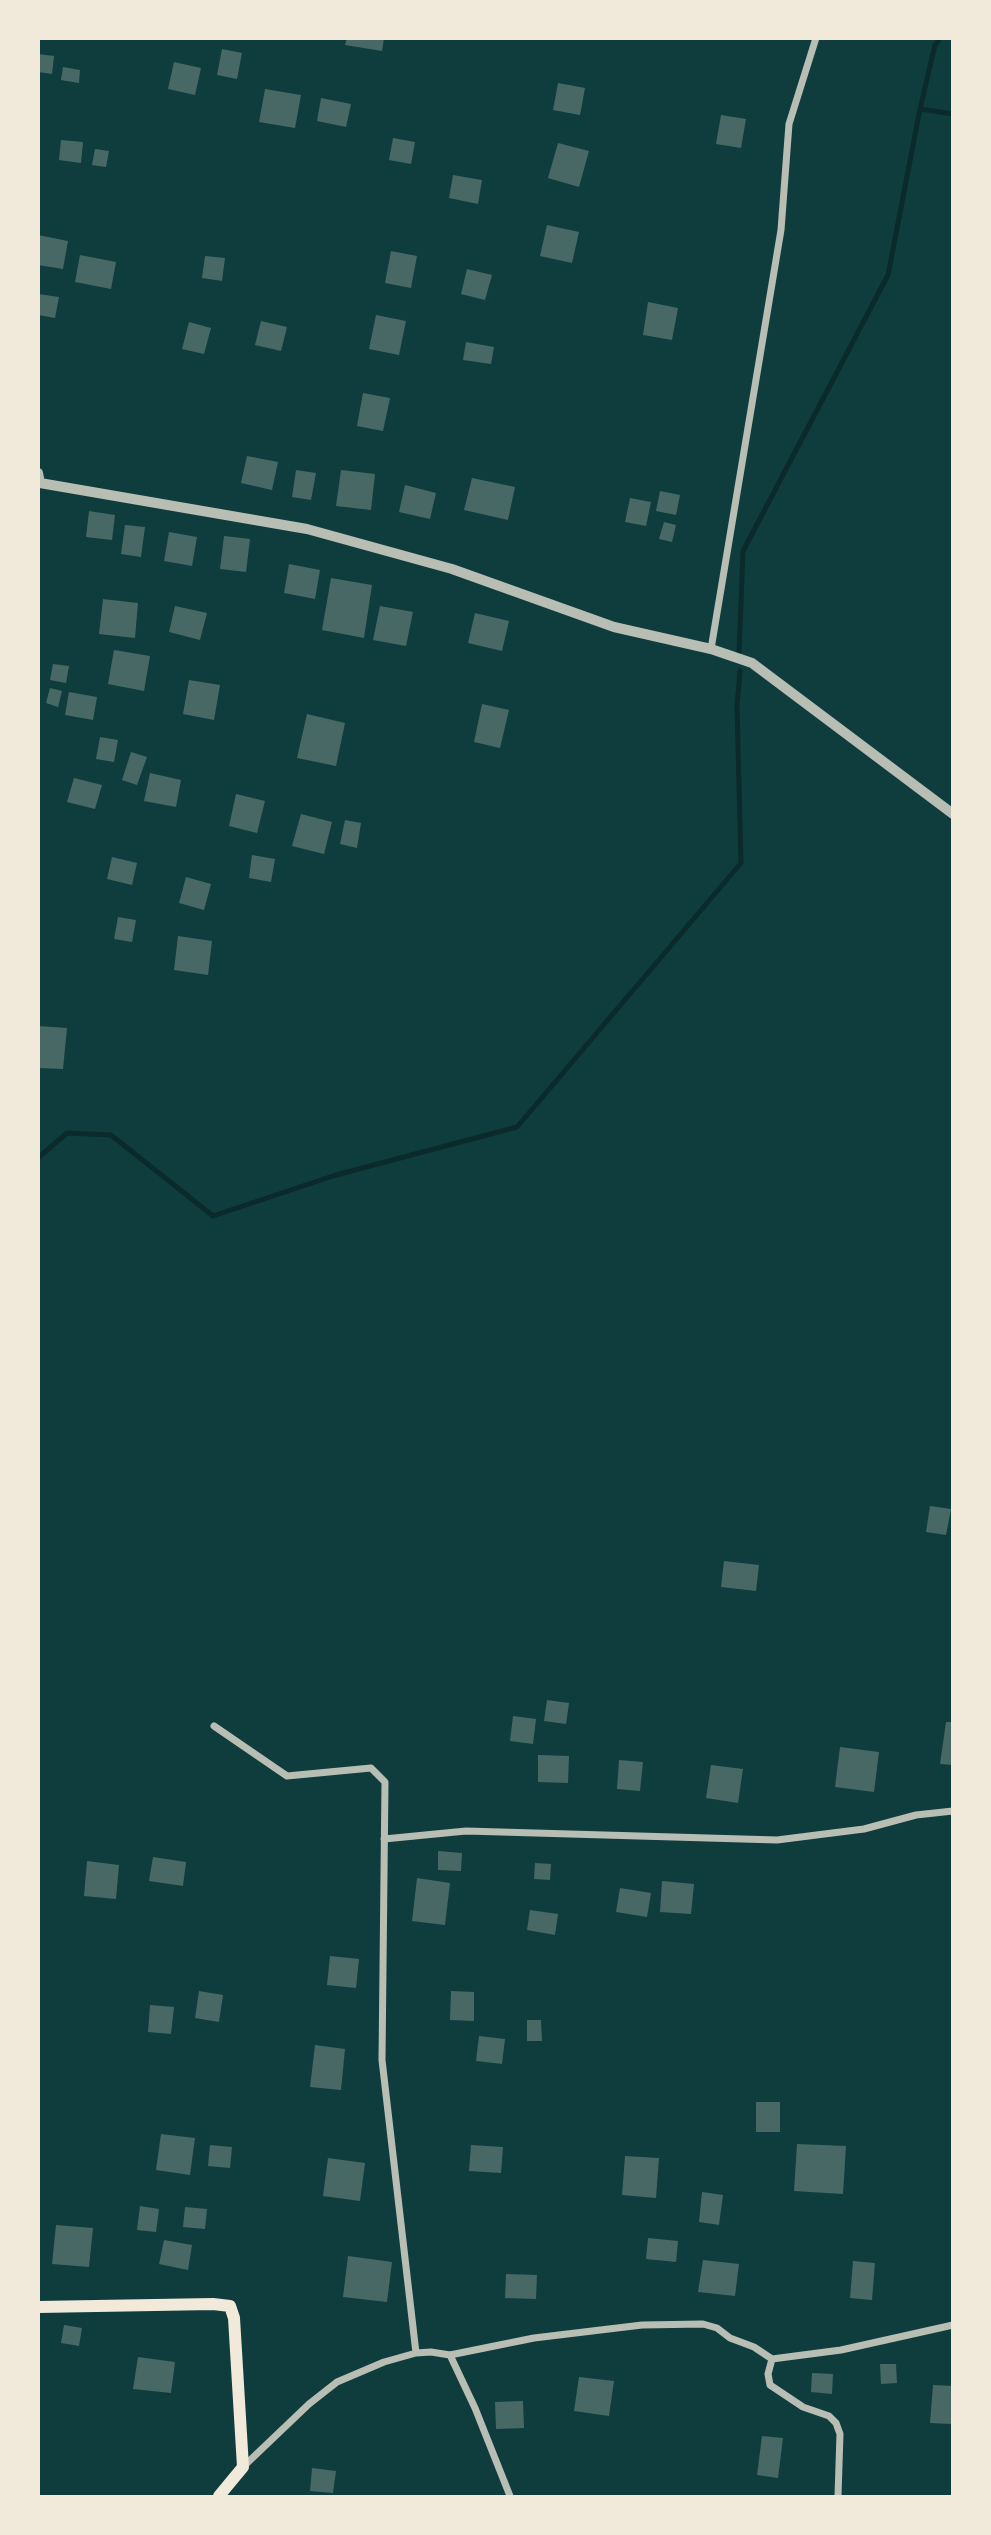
<!DOCTYPE html>
<html>
<head>
<meta charset="utf-8">
<style>
  body { margin:0 }
  #map { position:relative; width:991px; height:2535px; overflow:hidden; background:#0f3d3e; font-family:Commissioner,sans-serif }
  canvas { display:block }
  .frame { position:absolute; inset:0; border:40px solid #f1e9da; pointer-events:none }
</style>
</head>
<body>
<div id="map">
<canvas width="991" height="2535"></canvas>
<div class="frame"></div>
</div>
<script>
const c = document.querySelector('canvas').getContext('2d');
c.lineJoin = 'round';
const shape = rows => new Path2D(rows.map(r => 'M' + r).join(''));
function trace(path, color, width, dash) { c.strokeStyle = color; c.lineWidth = width; c.lineCap = dash ? 'butt' : 'round'; c.setLineDash(dash || []); c.stroke(path); }
function fill(path, color) { c.fillStyle = color; c.fill(path, 'evenodd'); }
const stream = shape([
  [920,109,935,45,940,38],
  [739,652,743,551,888,275,920,109,953,114],
  [38,1158,67,1133,111,1135,213,1216,336,1175,517,1127,741,863,737,706,740,671]
]);
const building = shape([
  [347,38,384,38,382,51,345,45],
  [222,49,242,53,237,79,217,75],
  [38,54,54,56,52,74,38,72],
  [174,62,201,68,195,95,168,89],
  [63,67,80,70,79,83,61,80],
  [558,83,585,88,580,115,553,110],
  [265,89,301,95,295,128,259,122],
  [321,98,351,104,346,127,317,121],
  [721,115,746,119,741,148,716,144],
  [393,138,415,142,411,164,389,160],
  [61,140,83,142,81,163,59,160],
  [558,143,589,151,579,187,548,178],
  [95,149,109,151,106,167,92,165],
  [453,175,482,180,478,204,449,198],
  [547,225,579,232,572,263,540,256],
  [38,235,68,241,63,269,38,265],
  [391,251,417,256,411,288,385,283],
  [80,255,116,262,111,289,75,282],
  [205,256,225,258,222,281,202,278],
  [467,269,492,275,485,300,461,294],
  [38,294,59,297,55,318,38,315],
  [648,302,678,308,672,340,643,335],
  [376,315,406,321,399,355,369,349],
  [261,321,287,327,281,351,255,345],
  [189,322,211,328,204,354,182,349],
  [466,342,494,347,491,364,463,360],
  [363,393,390,398,383,431,357,426],
  [247,456,278,462,272,490,241,483],
  [296,470,316,473,311,500,292,497],
  [341,470,375,474,371,510,336,506],
  [472,478,515,487,508,520,464,510],
  [405,485,436,493,430,519,399,512],
  [660,491,680,495,676,515,656,511],
  [630,498,651,502,646,526,625,522],
  [89,511,115,515,112,540,86,537],
  [664,522,676,525,672,542,659,539],
  [125,525,145,527,141,557,121,554],
  [169,532,197,537,192,566,164,561],
  [224,536,250,539,246,572,220,569],
  [289,564,320,570,315,599,284,593],
  [331,578,372,585,364,638,322,630],
  [103,599,138,603,135,638,99,634],
  [175,606,207,613,200,640,169,632],
  [380,606,413,612,406,646,373,640],
  [475,613,509,621,502,651,468,643],
  [114,650,150,656,144,691,108,684],
  [53,664,69,666,66,683,50,680],
  [189,680,220,685,214,720,183,714],
  [50,688,62,691,58,707,46,703],
  [69,692,97,697,93,720,65,715],
  [482,704,509,710,500,748,474,742],
  [307,714,345,723,336,766,297,758],
  [100,737,118,740,114,762,96,759],
  [131,752,147,757,137,785,122,780],
  [150,773,181,780,176,807,144,801],
  [74,778,102,785,95,809,67,802],
  [236,794,265,801,257,833,229,826],
  [301,814,332,822,324,854,292,846],
  [345,820,361,823,357,848,340,844],
  [252,855,275,859,271,882,249,878],
  [112,857,137,863,132,885,107,879],
  [186,877,211,884,204,910,179,903],
  [118,917,136,920,132,942,114,939],
  [178,936,212,941,208,975,174,970],
  [38,1026,67,1028,63,1069,38,1068],
  [930,1506,951,1509,946,1535,926,1532],
  [724,1561,759,1565,756,1591,721,1587],
  [547,1700,569,1703,566,1724,544,1721],
  [513,1716,536,1719,533,1744,510,1741],
  [946,1722,953,1722,953,1765,940,1764],
  [840,1747,879,1752,874,1792,835,1787],
  [538,1755,569,1756,568,1783,538,1782],
  [619,1760,643,1762,640,1791,617,1789],
  [711,1765,743,1769,738,1803,706,1798],
  [438,1851,462,1853,461,1871,438,1870],
  [153,1857,186,1862,183,1886,149,1881],
  [87,1861,119,1865,116,1899,84,1896],
  [535,1863,551,1864,550,1880,534,1879],
  [417,1878,450,1883,445,1925,412,1921],
  [662,1881,694,1884,691,1914,660,1912],
  [620,1888,651,1893,647,1917,616,1912],
  [530,1910,558,1914,555,1935,527,1930],
  [330,1956,359,1959,356,1988,327,1985],
  [199,1991,223,1995,219,2022,195,2018],
  [451,1991,474,1992,474,2021,450,2020],
  [150,2005,174,2007,171,2034,148,2032],
  [527,2020,541,2020,542,2041,527,2041],
  [479,2036,505,2039,502,2064,476,2061],
  [315,2045,345,2049,341,2090,310,2087],
  [756,2102,780,2102,780,2132,756,2132],
  [161,2134,195,2138,190,2175,156,2170],
  [797,2144,846,2146,843,2194,794,2191],
  [210,2145,232,2147,230,2168,208,2166],
  [471,2145,503,2147,501,2173,469,2171],
  [625,2156,659,2158,656,2198,622,2195],
  [328,2158,365,2163,360,2201,323,2196],
  [702,2192,723,2195,719,2225,699,2222],
  [140,2206,159,2209,156,2232,137,2230],
  [185,2207,207,2209,205,2229,183,2227],
  [56,2225,93,2228,89,2267,52,2264],
  [648,2238,678,2241,676,2262,646,2259],
  [164,2240,192,2245,188,2270,159,2264],
  [348,2256,392,2262,387,2302,343,2297],
  [703,2260,739,2264,735,2296,698,2292],
  [853,2261,875,2263,872,2300,850,2298],
  [506,2274,537,2275,536,2299,505,2298],
  [64,2325,82,2328,79,2346,61,2343],
  [138,2357,175,2362,171,2393,133,2389],
  [880,2364,896,2364,897,2383,881,2384],
  [812,2373,833,2374,832,2394,811,2392],
  [579,2377,614,2381,609,2416,574,2411],
  [933,2385,953,2386,951,2424,930,2423],
  [523,2401,524,2428,496,2429,495,2402],
  [762,2436,783,2438,778,2478,757,2475],
  [312,2468,336,2471,333,2493,310,2491]
]);
const minor = shape([
  [711,649,781,230,789,124,816,38],
  [214,1726,287,1776,371,1768,385,1782,382,2060,416,2353],
  [384,1839,466,1831,777,1840,864,1829,916,1815,953,1811],
  [450,2355,475,2408,510,2496],
  [772,2359,768,2374,770,2385,803,2407,829,2416,836,2423,840,2434,838,2496],
  [244,2466,309,2404,337,2382,384,2362,416,2353,431,2352,450,2355,534,2338,642,2325,703,2324,717,2328,730,2338,754,2347,772,2359,841,2350,953,2325]
]);
const tertiary = shape([
  [38,473,40,483,307,529,452,569,614,627,711,649,752,663,953,814]
]);
const secondary = shape([
  [38,2307,213,2304,230,2306,234,2318,243,2467,219,2496]
]);
trace(stream, '#0a2a2b', 5);
fill(building, '#486865');
trace(minor, '#b8beb3', 7);
trace(tertiary, '#b8beb3', 10);
trace(secondary, '#f1e9da', 12);
</script>
</body>
</html>
